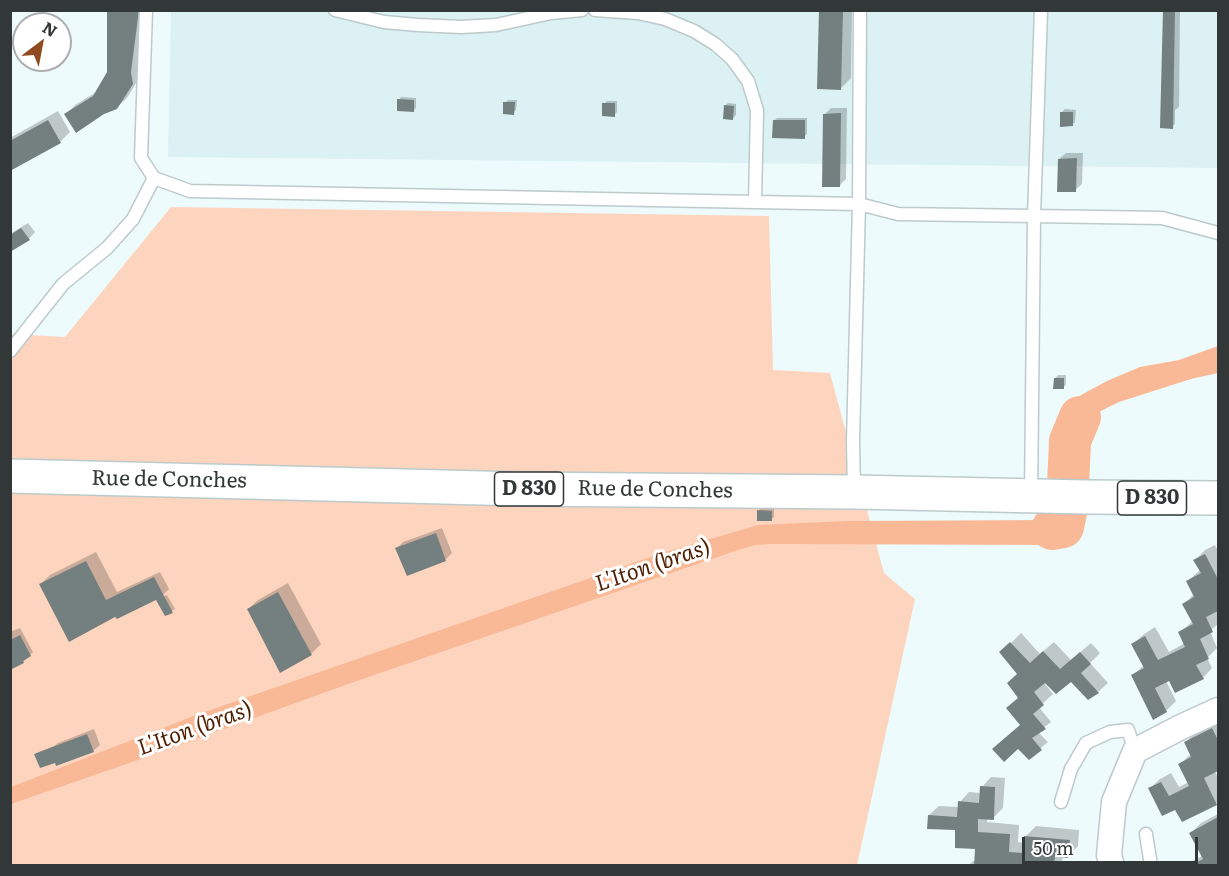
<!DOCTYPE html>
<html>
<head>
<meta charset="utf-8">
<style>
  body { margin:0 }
  #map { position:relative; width:1229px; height:876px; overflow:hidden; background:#eefbfc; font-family:Literata,serif }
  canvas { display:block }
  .frame { position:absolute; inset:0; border:12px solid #323737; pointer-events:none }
  .north { position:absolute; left:12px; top:12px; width:60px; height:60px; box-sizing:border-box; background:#fff; border:2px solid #adafaf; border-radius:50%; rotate:32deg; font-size:16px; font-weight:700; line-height:24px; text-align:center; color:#323737 }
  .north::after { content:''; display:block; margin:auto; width:21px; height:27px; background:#904c20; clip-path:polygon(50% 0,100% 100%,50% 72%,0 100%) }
  .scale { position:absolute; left:1022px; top:837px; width:176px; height:27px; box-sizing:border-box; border:3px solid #323737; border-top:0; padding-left:8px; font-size:18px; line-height:21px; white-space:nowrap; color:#323737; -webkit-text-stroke:4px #fff; paint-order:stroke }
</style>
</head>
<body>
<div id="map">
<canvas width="1229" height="876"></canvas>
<div class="frame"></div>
<div class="north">N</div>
<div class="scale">50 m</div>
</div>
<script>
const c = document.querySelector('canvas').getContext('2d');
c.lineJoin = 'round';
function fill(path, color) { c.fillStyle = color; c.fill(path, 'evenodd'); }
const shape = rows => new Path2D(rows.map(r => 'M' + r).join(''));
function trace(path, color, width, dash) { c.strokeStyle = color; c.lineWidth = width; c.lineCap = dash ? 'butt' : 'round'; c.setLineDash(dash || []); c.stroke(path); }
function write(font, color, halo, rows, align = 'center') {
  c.font = font + ' Literata,serif'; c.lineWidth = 6; c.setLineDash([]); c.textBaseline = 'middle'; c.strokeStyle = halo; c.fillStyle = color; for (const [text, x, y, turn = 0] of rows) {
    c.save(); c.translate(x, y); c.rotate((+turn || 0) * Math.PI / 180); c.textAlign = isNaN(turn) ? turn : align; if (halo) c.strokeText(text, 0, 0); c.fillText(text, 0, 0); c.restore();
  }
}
const built = shape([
  [171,11,1218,11,1218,168,168,157]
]);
const green = shape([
  [171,207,769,216,773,370,830,373,884,573,915,599,857,865,11,865,10,334,65,337]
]);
const water = shape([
  [1218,346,1218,373,1191,379,1119,402,1095,414,1088,422,1082,439,1080,474,1058,473,1057,450,1076,400,1081,395,1107,381,1140,367,1179,360],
  [1055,508,1077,508,1079,526,1059,545,772,544,755,545,738,550,351,683,138,760,11,804,11,787,196,715,662,553,758,525,846,521,1053,520]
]);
const shadow = shape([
  [109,10,147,10,142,73,127,98,116,108,66,114,75,105,98,91,109,73],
  [820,10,852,10,851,78,841,88],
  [1165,10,1180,10,1179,107,1175,110,1175,124,1172,127],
  [401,97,416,98,416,108,413,111,399,100],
  [508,100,517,100,516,110,513,113,505,103],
  [607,101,617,101,617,112,614,115,604,104],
  [728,103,736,104,736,115,733,118,725,106],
  [831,108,847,108,846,179,839,186,825,114],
  [1065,109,1076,110,1075,122,1072,125,1062,112],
  [58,111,70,132,60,142,10,169,10,138],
  [777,118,807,118,807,134,804,137,774,121],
  [1066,153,1083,153,1082,184,1075,190,1059,159],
  [28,223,35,232,29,239,10,250,10,234],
  [1058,375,1066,375,1066,385,1063,388,1055,378],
  [761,508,774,508,774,517,771,519,759,511],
  [442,528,452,553,446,559,408,574,396,549,403,542],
  [1215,545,1218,551,1218,609,1217,610,1218,613,1218,624,1210,631,1217,648,1207,658,1212,668,1203,678,1170,679,1166,681,1176,701,1166,711,1154,718,1133,675,1144,665,1133,644,1143,635,1155,627,1169,652,1185,643,1180,632,1193,621,1184,604,1194,594,1188,581,1200,570,1195,560,1205,550],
  [96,552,117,592,160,572,169,589,161,597,167,595,175,609,166,614,157,598,117,617,40,585,50,575],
  [288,583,321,644,312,653,281,670,248,609,258,600],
  [20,628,33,652,23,662,10,668,10,632],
  [1021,633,1040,654,1054,642,1071,660,1091,643,1100,653,1090,663,1108,683,1098,692,1071,680,1042,680,1053,694,1039,707,1051,722,1038,732,1048,742,1029,758,1022,725,1019,674,1011,643],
  [1218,721,1218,769,1215,771,1218,778,1218,801,1216,804,1176,808,1150,788,1160,779,1171,773,1179,787,1189,782,1180,764,1191,754,1186,742,1195,733],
  [94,729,100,745,93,751,55,760,36,754,39,752,54,746,58,743],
  [991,777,1005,778,1003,808,993,818,987,818,987,822,1019,825,1018,842,1025,843,1026,836,1036,826,1079,830,1078,846,1068,856,1063,856,1061,866,968,866,973,861,976,861,976,848,957,829,929,815,939,806,959,807,960,802,969,792,981,793,982,787],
  [1218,814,1218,866,1183,866,1202,856,1191,833,1201,823]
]);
const river = shape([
  [1052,529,1063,527,1067,508,1070,441,1080,417]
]);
const building = shape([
  [107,10,139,10,131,72,133,84,117,109,104,114,76,133,64,114,93,96,107,72],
  [819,10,843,10,841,90,817,89],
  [1163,10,1175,10,1173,129,1160,128],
  [397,99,414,100,414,112,397,111],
  [503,102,515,102,514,115,503,114],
  [602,103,615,103,615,117,602,116],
  [724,105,734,106,733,120,723,119],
  [1060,112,1073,112,1073,126,1060,127],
  [841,113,840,187,822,187,823,114],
  [48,120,61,143,10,171,10,141],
  [773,120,805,120,805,139,772,138],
  [1077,158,1076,192,1057,192,1058,159],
  [21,228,30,240,10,252,10,235],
  [1054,378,1064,378,1064,389,1053,389],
  [757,510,772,511,772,521,757,521],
  [436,533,446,561,407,576,395,548],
  [1205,554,1218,579,1218,611,1206,617,1213,632,1200,639,1209,659,1196,665,1204,679,1175,693,1169,681,1155,688,1167,712,1153,720,1131,675,1144,668,1131,644,1145,636,1158,660,1185,647,1178,632,1193,624,1182,604,1194,597,1186,581,1201,573,1193,560],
  [86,561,106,600,154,577,173,613,165,616,156,600,117,619,115,617,69,642,39,584],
  [278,592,312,655,280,673,247,609],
  [20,635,31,656,23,661,24,663,10,670,10,640],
  [1010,642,1030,663,1043,651,1060,669,1080,652,1091,664,1081,673,1099,693,1088,700,1071,682,1056,694,1045,683,1034,692,1044,705,1033,714,1046,729,1032,738,1042,750,1029,760,1018,749,1004,762,992,749,1020,725,1006,708,1018,698,1007,683,1017,674,999,652],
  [1212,728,1218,740,1218,771,1204,778,1217,805,1182,822,1175,810,1162,816,1148,788,1161,782,1169,796,1189,786,1178,764,1191,757,1184,742],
  [87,734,94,752,56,766,55,763,40,768,34,754],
  [980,786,995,787,994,820,978,819,978,832,1010,834,1009,852,1023,853,1024,836,1070,840,1068,858,1055,856,1054,866,974,866,975,849,955,848,955,830,927,829,928,815,957,817,958,801,979,803],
  [1218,817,1218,866,1190,866,1203,859,1189,833]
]);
const lane = shape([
  [146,10,141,158,154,178,190,191,859,204,860,10],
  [335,10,384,22,418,25,461,27,496,25,551,13,582,10],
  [595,10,638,13,665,19,694,31,715,44,732,59,748,81,757,110,755,202],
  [1041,10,1034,216,1162,218,1218,233],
  [10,351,63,284,107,248,133,219,154,178],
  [854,491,853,441,859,204,898,214,1034,216,1031,495],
  [1061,802,1071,769,1086,743,1110,732,1128,730,1135,751],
  [1146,834,1151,866]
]);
const street = shape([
  [1112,866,1109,855,1114,802,1135,751,1181,727,1218,710]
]);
const primary = shape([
  [10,476,522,489,854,492,1086,497,1218,498]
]);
const shields = [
  [529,489,69],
  [1152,498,69]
];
const shieldNames = [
  ["D 830",529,489],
  ["D 830",1152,498]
];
const streetNames = [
  ["Rue de Conches",169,480,1],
  ["Rue de Conches",655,490,1]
];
const waterNames = [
  ["L'Iton (bras)",653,566,-19],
  ["L'Iton (bras)",195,729,-20]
];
fill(built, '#dbf1f3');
fill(green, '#fdd5bf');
fill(water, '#f9b996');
fill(shadow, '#0003');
trace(river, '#f9b996', 42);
fill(building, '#747f80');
trace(lane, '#bdcacb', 15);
trace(street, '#bdcacb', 27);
trace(primary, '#bdcacb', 36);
trace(lane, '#fff', 12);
trace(street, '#fff', 24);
trace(primary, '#fff', 33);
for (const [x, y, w] of shields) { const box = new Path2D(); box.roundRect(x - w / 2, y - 17, w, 34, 4.5); c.fillStyle = '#fff'; c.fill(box); trace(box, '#323737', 1.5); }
write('bold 20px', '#323737', null, shieldNames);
write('21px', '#323737', '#fff', streetNames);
write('italic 22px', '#4f1f00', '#fff', waterNames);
</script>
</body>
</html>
